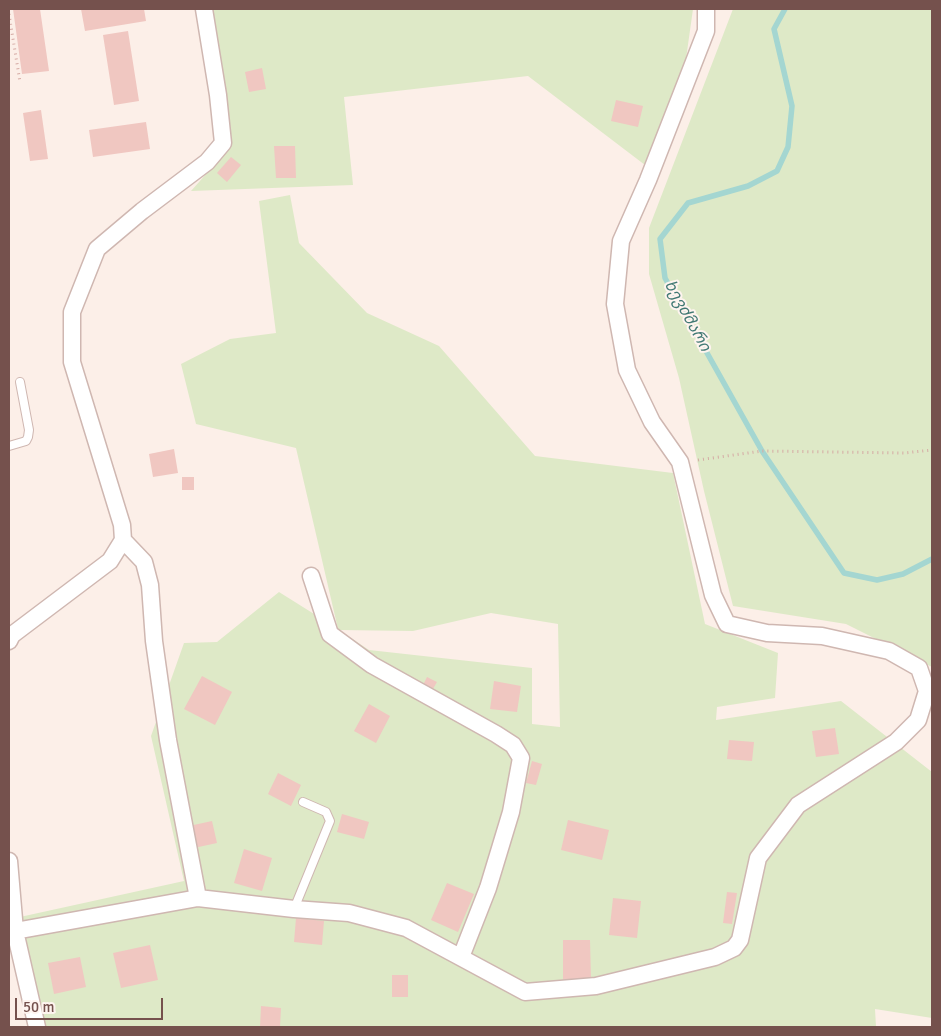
<!DOCTYPE html>
<html>
<head>
<meta charset="utf-8">
<style>
  body { margin:0 }
  #map { position:relative; width:941px; height:1036px; overflow:hidden; background:#fcefe8; font-family:Signika,sans-serif }
  canvas { display:block }
  .frame { position:absolute; inset:0; border:10px solid #75514d; pointer-events:none }
  .scale { position:absolute; left:15px; top:998px; width:148px; height:22px; box-sizing:border-box; border:2px solid #75514d; border-top:0; padding-left:6px; font-size:15px; line-height:18px; white-space:nowrap; color:#75514d; -webkit-text-stroke:4px #fef4ef; paint-order:stroke }
</style>
</head>
<body>
<div id="map">
<canvas width="941" height="1036"></canvas>
<div class="frame"></div>
<div class="scale">50 m</div>
</div>
<script>
const c = document.querySelector('canvas').getContext('2d');
c.lineJoin = 'round';
function fill(path, color) { c.fillStyle = color; c.fill(path, 'evenodd'); }
const shape = rows => new Path2D(rows.map(r => 'M' + r).join(''));
function trace(path, color, width, dash) { c.strokeStyle = color; c.lineWidth = width; c.lineCap = dash ? 'butt' : 'round'; c.setLineDash(dash || []); c.stroke(path); }
function write(font, color, halo, rows, align = 'center') {
  c.font = font + ' Signika,"Noto Sans Georgian",sans-serif'; c.lineWidth = 4; c.setLineDash([]); c.textBaseline = 'middle'; c.strokeStyle = halo; c.fillStyle = color; for (const [text, x, y, turn = 0] of rows) {
    c.save(); c.translate(x, y); c.rotate((+turn || 0) * Math.PI / 180); c.textAlign = isNaN(turn) ? turn : align; if (halo) c.strokeText(text, 0, 0); c.fillText(text, 0, 0); c.restore();
  }
}
const green = shape([
  [212,9,693,9,684,73,645,165,528,76,344,97,353,185,191,191,232,145],
  [733,9,932,9,932,667,846,624,733,606,704,491,679,378,649,274,649,228],
  [290,195,299,243,367,313,439,346,535,456,673,473,705,624,778,653,775,698,717,707,716,720,841,701,932,772,932,1018,875,1009,876,1027,46,1027,20,917,184,881,151,736,184,643,217,642,279,592,338,629,296,448,196,424,181,364,230,339,276,333,259,201],
  [491,613,558,624,560,727,532,724,532,668,369,650,339,630,413,631]
]);
const stream = shape([
  [785,9,774,29,792,106,788,147,777,171,748,186,688,203,660,239,665,278,762,451,844,573,877,580,903,574,932,559]
]);
const building = shape([
  [13,9,40,9,49,71,22,74],
  [81,9,144,9,146,21,85,31],
  [128,31,139,101,114,105,103,35],
  [262,68,266,89,249,92,245,72],
  [616,100,643,106,638,127,611,121],
  [41,110,48,159,30,161,23,113],
  [146,122,150,149,93,157,89,130],
  [274,146,295,146,296,178,276,178],
  [231,157,241,165,227,182,217,173],
  [174,449,178,473,153,477,149,454],
  [182,477,194,477,194,490,182,490],
  [202,676,232,692,215,725,184,709],
  [427,677,437,682,430,694,421,689],
  [494,681,521,686,517,712,490,709],
  [369,704,390,716,376,743,354,731],
  [835,728,839,754,816,757,812,731],
  [729,740,754,742,752,761,727,759],
  [532,761,542,764,536,785,526,783],
  [278,773,301,785,291,806,268,794],
  [342,814,369,822,364,839,337,832],
  [568,820,609,830,602,860,561,850],
  [212,821,217,843,194,848,189,826],
  [244,849,272,858,262,891,234,883],
  [447,883,474,894,458,932,431,920],
  [727,892,737,893,732,924,723,923],
  [613,898,641,901,637,938,609,935],
  [296,918,324,921,322,945,294,942],
  [563,940,590,940,591,979,563,979],
  [150,945,158,980,121,988,113,953],
  [80,957,86,987,54,994,48,963],
  [392,975,408,975,408,997,392,997],
  [261,1006,281,1008,280,1027,260,1027]
]);
const path = shape([
  [9,14,20,82],
  [698,460,762,451,904,453,932,450]
]);
const service = shape([
  [9,446,26,441,28,437,29,430,20,382],
  [294,909,330,821,326,812,303,802]
]);
const minor = shape([
  [123,540,144,562,150,585,154,641,168,740,198,898],
  [311,576,330,634,372,665,496,734,513,745,521,758,511,812,488,888,461,957],
  [9,641,12,635,110,561,123,540,122,525,72,362,72,312,97,249,142,211,207,162,223,143,218,95,204,9],
  [9,861,15,931,37,1027],
  [15,931,198,898,294,909,349,913,406,928,525,992,596,986,715,957,734,948,740,940,758,858,798,805,896,742,918,720,927,691,919,668,889,651,822,636,767,633,727,624,713,595,680,462,652,422,627,370,615,304,621,241,648,180,706,31,706,9]
]);
const waterNames = [
  ["ხევძმარი",687,316,61]
];
fill(green, '#dee9c7');
trace(stream, '#a4d6d1', 5.5);
fill(building, '#f0c7c1');
trace(service, '#cfb7b1', 10);
trace(minor, '#cfb7b1', 19);
trace(path, '#d5aaa4', 3, [1, 4]);
trace(service, '#fff', 8);
trace(minor, '#fff', 16);
write('italic 16px', '#417974', '#fef4ef', waterNames);
</script>
</body>
</html>
